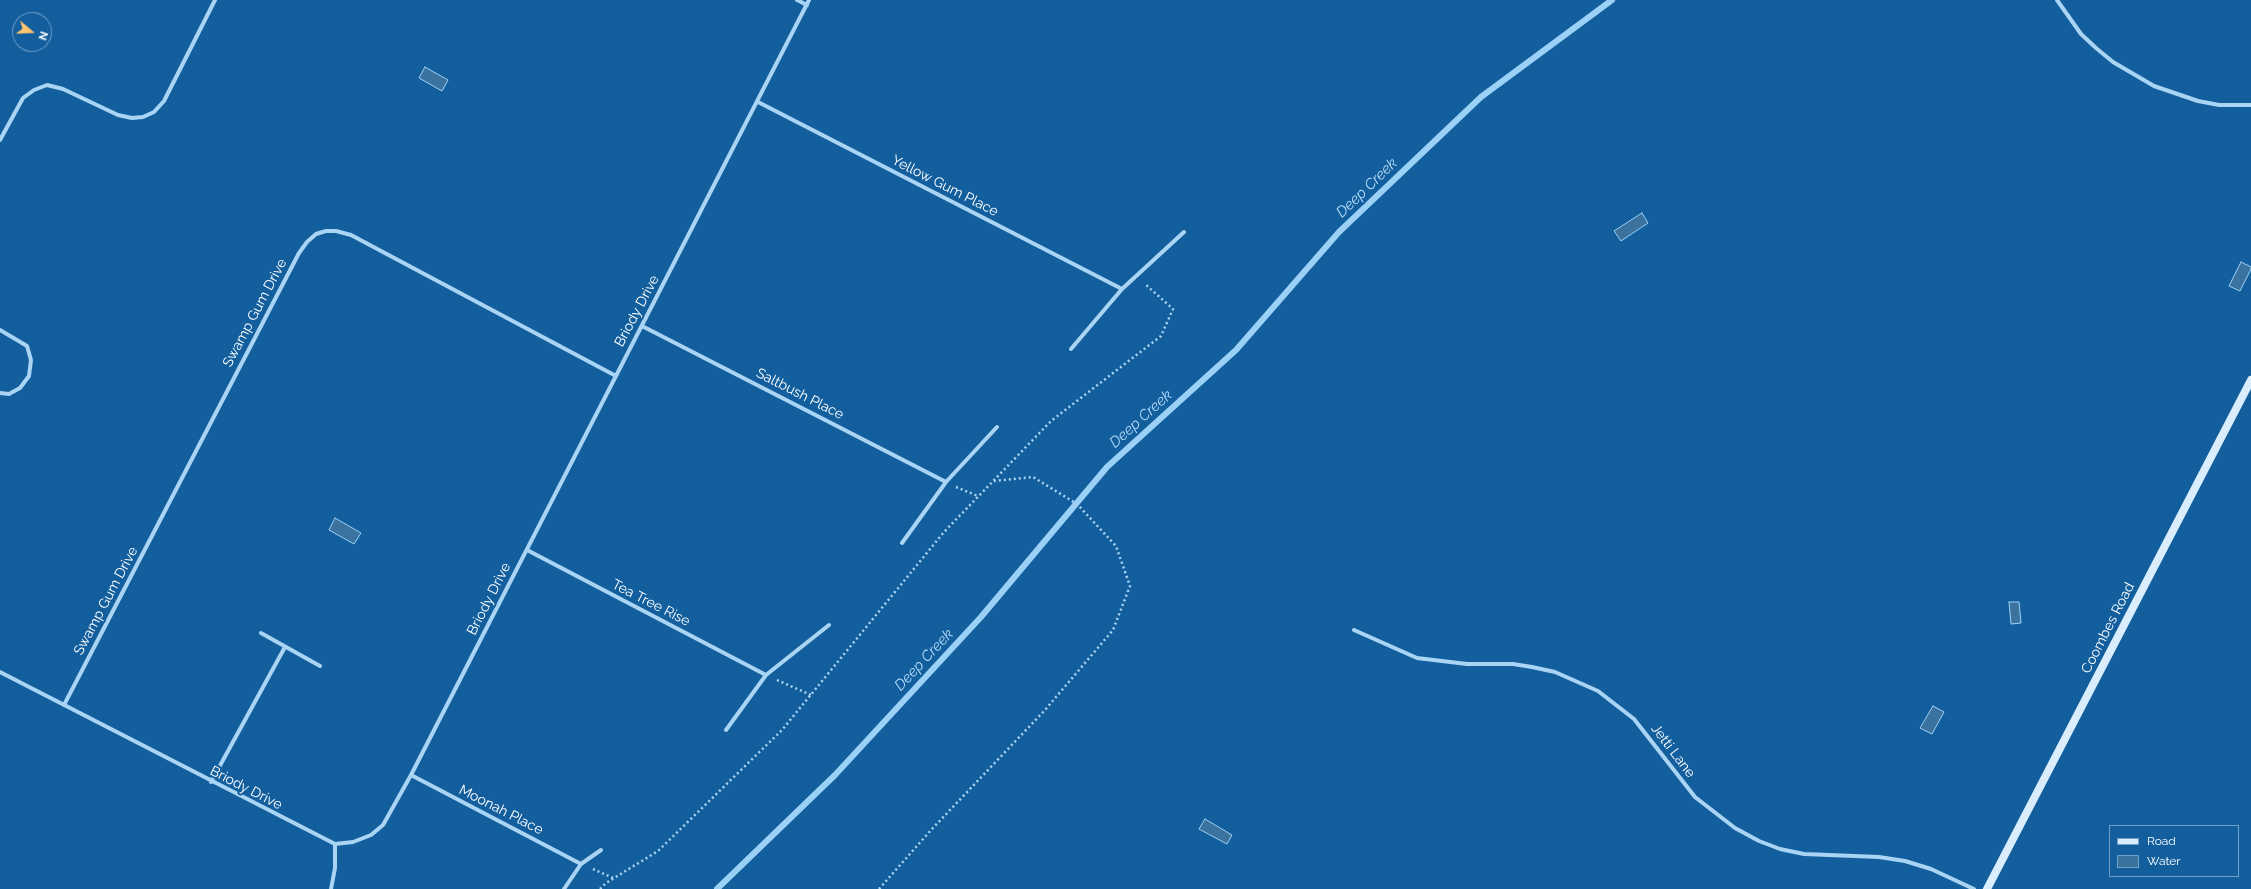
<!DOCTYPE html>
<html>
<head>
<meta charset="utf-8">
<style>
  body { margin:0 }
  #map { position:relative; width:2251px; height:889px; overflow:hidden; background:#135f9e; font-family:Raleway,sans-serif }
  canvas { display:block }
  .legend { position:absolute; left:2109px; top:825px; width:130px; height:52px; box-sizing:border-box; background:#135f9e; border:1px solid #719fc5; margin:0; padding:5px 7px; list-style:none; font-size:12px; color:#fff }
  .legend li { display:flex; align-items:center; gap:8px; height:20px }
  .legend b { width:20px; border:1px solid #719fc5 }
  .north { position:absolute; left:12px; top:12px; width:40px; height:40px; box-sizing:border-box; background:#135f9e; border:1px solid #719fc5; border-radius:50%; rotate:109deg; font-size:11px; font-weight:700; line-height:16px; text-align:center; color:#fff }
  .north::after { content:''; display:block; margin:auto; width:14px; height:18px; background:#ffc46d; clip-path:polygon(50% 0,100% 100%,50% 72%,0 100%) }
</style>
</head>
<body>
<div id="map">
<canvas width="2251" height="889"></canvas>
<ul class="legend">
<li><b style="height:5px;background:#daedfd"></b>Road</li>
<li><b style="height:11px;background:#3c729e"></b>Water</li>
</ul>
<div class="north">N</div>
</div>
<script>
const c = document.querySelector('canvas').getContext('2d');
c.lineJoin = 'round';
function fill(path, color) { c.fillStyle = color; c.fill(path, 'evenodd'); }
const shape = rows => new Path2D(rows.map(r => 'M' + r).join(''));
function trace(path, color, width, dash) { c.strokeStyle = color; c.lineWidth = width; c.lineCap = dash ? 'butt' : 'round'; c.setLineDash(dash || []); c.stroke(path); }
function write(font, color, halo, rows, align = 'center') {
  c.font = font + ' Raleway,sans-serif'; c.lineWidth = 4; c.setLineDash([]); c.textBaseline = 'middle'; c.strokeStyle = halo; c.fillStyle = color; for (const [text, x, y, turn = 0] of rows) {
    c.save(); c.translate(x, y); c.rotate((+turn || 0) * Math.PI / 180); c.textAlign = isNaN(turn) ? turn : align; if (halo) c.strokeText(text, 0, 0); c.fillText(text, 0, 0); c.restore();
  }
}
const water = shape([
  [425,67,448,80,442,91,419,78,425,67],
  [1642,213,1648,223,1621,241,1614,231,1642,213],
  [2241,262,2251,267,2251,269,2240,291,2229,286,2241,262],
  [335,518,361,533,354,544,329,530,335,518],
  [2009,602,2019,602,2021,623,2011,624,2009,602],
  [1933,706,1944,712,1932,734,1920,728,1933,706],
  [1205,819,1232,835,1227,844,1199,829,1205,819]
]);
const stream = shape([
  [717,889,835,775,981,617,1107,467,1236,350,1339,232,1481,97,1612,0]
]);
const path = shape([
  [956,487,978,496],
  [777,680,811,695],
  [593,869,613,878],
  [600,889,606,883,658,851,782,730,944,532,1051,421,1161,336,1173,309,1145,284],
  [879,889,931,830,1045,710,1113,630,1130,586,1116,546,1077,504,1033,477,994,481]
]);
const street = shape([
  [797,0,807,5],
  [2057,0,2081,34,2096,48,2113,62,2154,86,2198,101,2219,105,2251,105],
  [758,102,1122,289],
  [0,140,23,98,34,90,47,85,63,89,118,115,132,118,143,117,154,112,164,101,215,0],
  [642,326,946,482],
  [0,330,27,346,31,360,29,376,20,388,9,394,0,393],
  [1071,349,1122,289,1184,232],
  [902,543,946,482,997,427],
  [527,550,766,675],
  [1354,630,1417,658,1467,664,1513,664,1532,667,1555,672,1598,691,1634,719,1695,797,1735,828,1759,841,1780,849,1804,854,1879,857,1905,861,1931,869,1974,889],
  [261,633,320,666],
  [0,672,335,844,353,842,371,835,383,825,411,775,809,0],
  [64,705,299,253,307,242,316,234,326,231,336,231,351,235,616,376],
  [726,730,766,675,829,625],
  [411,775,581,864],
  [211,782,285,647],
  [331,889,335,868,335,844],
  [564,889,581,864,601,850]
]);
const secondary = shape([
  [1987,889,2251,380]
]);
const streetNames = [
  ["Yellow Gum Place",945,186,27],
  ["Briody Drive",637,311,-62],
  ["Swamp Gum Drive",255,313,-62],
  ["Saltbush Place",800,394,27],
  ["Briody Drive",489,599,-63],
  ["Swamp Gum Drive",106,601,-62],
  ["Tea Tree Rise",651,603,27],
  ["Coombes Road",2108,628,-63],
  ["Jetti Lane",1673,751,53],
  ["Briody Drive",246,788,27],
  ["Moonah Place",501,810,27]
];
const waterNames = [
  ["Deep Creek",1367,188,-44],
  ["Deep Creek",1141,419,-42],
  ["Deep Creek",924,660,-47]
];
fill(water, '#3c729e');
trace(water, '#9cd1f7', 1);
trace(stream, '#9cd1f7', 6);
trace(path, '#aad4f4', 2.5, [2, 3]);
trace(street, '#aad4f4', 4);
trace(secondary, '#daedfd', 8);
write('14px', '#fff', '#135f9e', streetNames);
write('italic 15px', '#b7ddfa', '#135f9e', waterNames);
</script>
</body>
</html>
